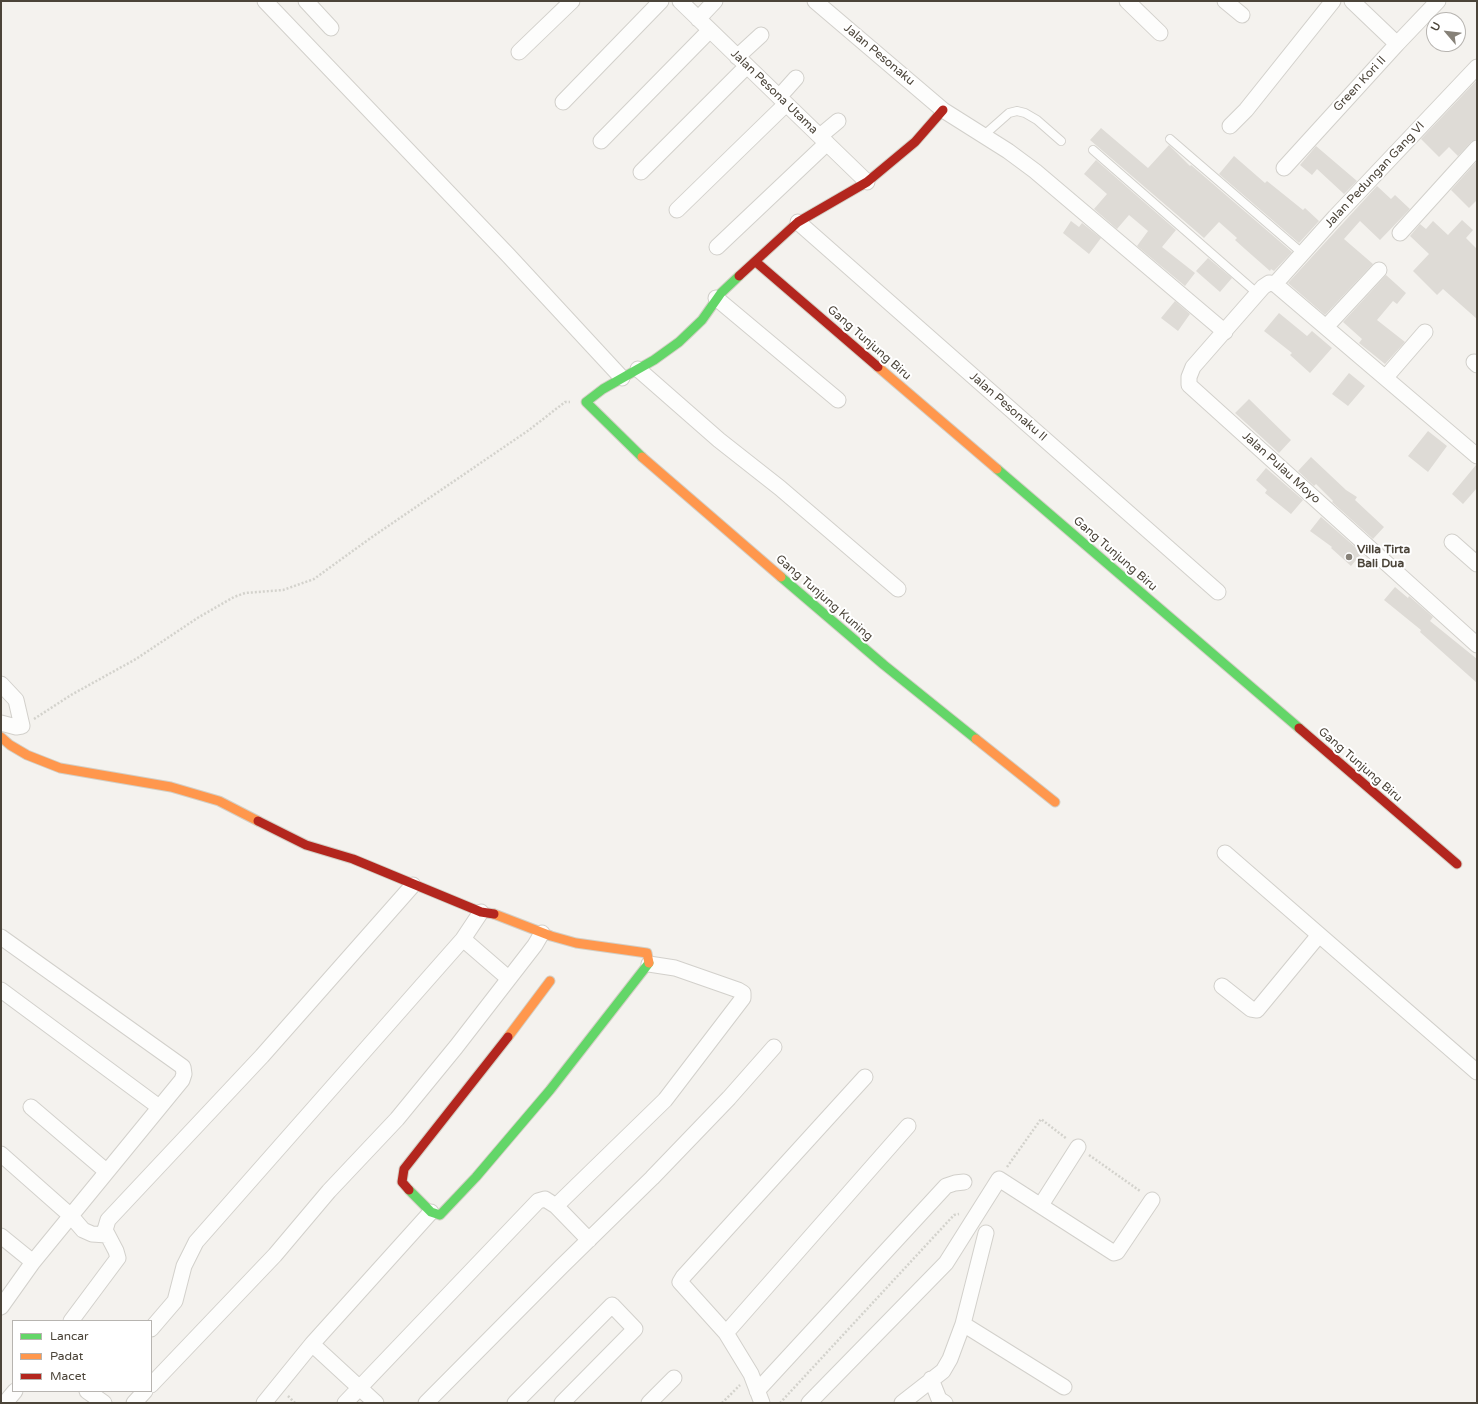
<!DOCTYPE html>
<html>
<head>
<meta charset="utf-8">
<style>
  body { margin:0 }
  #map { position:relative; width:1478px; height:1404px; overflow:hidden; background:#f4f2ee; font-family:"Varela Round",sans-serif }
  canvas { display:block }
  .frame { position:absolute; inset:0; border:2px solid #4b4439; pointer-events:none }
  .legend { position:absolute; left:12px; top:1320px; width:140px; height:72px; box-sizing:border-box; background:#fff; border:1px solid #b7b4b0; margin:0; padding:5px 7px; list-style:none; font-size:12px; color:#4b4439 }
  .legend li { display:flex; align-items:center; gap:8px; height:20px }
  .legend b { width:20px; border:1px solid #b7b4b0 }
  .north { position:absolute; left:1426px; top:12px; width:40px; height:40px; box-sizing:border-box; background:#fff; border:1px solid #b7b4b0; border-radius:50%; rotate:298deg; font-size:11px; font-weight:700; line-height:16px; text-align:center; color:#4b4439 }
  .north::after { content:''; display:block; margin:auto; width:14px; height:18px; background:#868178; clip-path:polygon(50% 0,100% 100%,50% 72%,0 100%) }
</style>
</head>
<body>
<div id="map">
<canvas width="1478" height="1404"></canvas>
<div class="frame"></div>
<ul class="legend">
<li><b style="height:5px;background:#63d668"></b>Lancar</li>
<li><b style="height:5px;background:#ff974d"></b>Padat</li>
<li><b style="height:5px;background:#b3261e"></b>Macet</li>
</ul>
<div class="north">U</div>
</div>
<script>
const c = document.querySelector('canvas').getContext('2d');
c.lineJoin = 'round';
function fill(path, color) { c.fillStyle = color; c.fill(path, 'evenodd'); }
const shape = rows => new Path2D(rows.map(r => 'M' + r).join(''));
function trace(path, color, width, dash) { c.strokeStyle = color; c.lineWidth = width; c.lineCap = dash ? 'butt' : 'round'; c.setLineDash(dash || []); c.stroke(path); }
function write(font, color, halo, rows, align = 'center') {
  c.font = font + ' "Varela Round",sans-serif'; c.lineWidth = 4; c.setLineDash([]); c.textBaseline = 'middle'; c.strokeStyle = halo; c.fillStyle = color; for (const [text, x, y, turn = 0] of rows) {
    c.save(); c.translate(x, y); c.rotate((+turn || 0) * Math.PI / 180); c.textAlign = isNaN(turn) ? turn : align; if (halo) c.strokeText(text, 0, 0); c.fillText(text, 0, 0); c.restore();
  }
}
const building = shape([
  [1477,80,1477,139,1471,142,1458,156,1449,147,1439,157,1421,139],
  [1101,128,1148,168,1169,145,1190,166,1191,165,1292,252,1274,271,1271,269,1270,271,1245,249,1235,240,1237,238,1219,222,1204,238,1090,140],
  [1316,146,1357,181,1344,194,1317,169,1312,175,1300,165],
  [1234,156,1265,183,1267,181,1303,210,1305,208,1319,221,1299,243,1219,174],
  [1096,160,1176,230,1162,247,1195,273,1185,286,1137,246,1148,231,1129,215,1117,229,1094,209,1107,194,1084,174],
  [1477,161,1477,200,1469,208,1451,190],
  [1377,186,1391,199,1395,195,1410,209,1380,240,1360,221,1344,239,1373,264,1325,315,1288,283],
  [1462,220,1473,230,1466,238,1477,249,1477,319,1443,289,1437,295,1413,271,1429,254,1410,236,1420,224,1426,229,1433,221,1448,235],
  [1071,221,1079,227,1082,223,1101,238,1089,254,1063,233],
  [1208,258,1232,278,1220,292,1196,271],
  [1386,275,1406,293,1397,304,1393,301,1377,320,1405,342,1385,364,1359,343,1362,339,1343,322],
  [1175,301,1190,314,1178,331,1161,318],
  [1279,313,1307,336,1312,331,1332,348,1310,373,1290,355,1292,353,1264,331],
  [1349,373,1365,386,1348,406,1332,394],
  [1249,399,1291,440,1279,453,1235,413],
  [1428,431,1447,446,1428,472,1408,456],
  [1311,457,1346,490,1357,497,1355,500,1384,527,1373,539,1332,502,1333,501,1316,484,1314,486,1298,471],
  [1476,465,1477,488,1463,504,1452,494],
  [1266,468,1303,500,1291,514,1265,493,1267,490,1256,480],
  [1321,517,1362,553,1351,566,1331,548,1332,547,1310,531],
  [1395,587,1408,598,1409,596,1433,617,1430,621,1477,659,1477,683,1420,632,1421,630,1384,600]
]);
const path = shape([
  [34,719,71,695,136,659,199,617,234,597,245,593,283,590,314,579,372,537,529,430,565,402,570,402],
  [1089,1155,1140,1191],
  [1007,1167,1041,1119,1067,1139],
  [288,1396,295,1403],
  [722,1403,740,1385],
  [780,1403,954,1215,959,1214]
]);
const lane = shape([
  [983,136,1009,113,1017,111,1025,113,1037,120,1061,141],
  [1170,139,1302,253],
  [1093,150,1258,294]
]);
const street = shape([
  [265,1,508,255,622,378],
  [306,1,331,28],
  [680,1,867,182],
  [815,1,943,110,1008,151,1035,171,1225,332],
  [1127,1,1160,33],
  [1225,1,1242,15],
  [1352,1,1397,44],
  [698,19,715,1],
  [519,52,572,1],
  [737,57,761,35],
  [779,97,796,78],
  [563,102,661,1],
  [1230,126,1246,110,1333,1],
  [820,136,838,121],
  [601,141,710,30],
  [1284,168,1397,44,1438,1],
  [641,172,747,66],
  [677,210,786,104],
  [798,222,1218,592],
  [1400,233,1477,148],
  [717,247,827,143],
  [1275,284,1269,283,1263,287,1193,367,1189,377,1189,385,1477,645],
  [1275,284,1335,217,1477,67],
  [1275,284,1477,456],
  [716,298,838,400],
  [1326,327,1379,270],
  [1474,362,1477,365],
  [638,369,719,440,780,488,898,589],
  [1386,377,1425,332],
  [1452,542,1477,564],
  [1,684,16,700,22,726,16,727,1,723],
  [1225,853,1477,1072],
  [1,937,183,1067,184,1074,182,1080,33,1262,1,1307],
  [463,939,508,978],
  [1222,986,1251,1009,1257,1010,1319,935],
  [1,990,159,1107],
  [31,1107,106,1171],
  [1,1154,71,1216,83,1230,92,1234,107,1235],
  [1041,1205,1078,1147],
  [556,1206,665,1100,743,998,743,993,738,990,675,968,649,964],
  [1,1236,33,1262],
  [71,1321,118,1258,116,1251,105,1230,108,1220,262,1056,413,885],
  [963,1324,1064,1387],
  [151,1329,175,1301,184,1266,196,1242,463,939,481,912],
  [726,1333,908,1126],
  [312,1344,376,1403],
  [931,1379,939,1399,945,1403],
  [151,1385,275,1255,329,1191,397,1119,456,1047,535,945,542,933],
  [87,1391,104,1403],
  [757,1391,946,1186,955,1183,964,1182],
  [5,1403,15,1391],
  [134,1403,145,1391],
  [264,1403,312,1344,431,1212],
  [345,1403,538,1201,545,1199,556,1206,589,1240],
  [426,1403,561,1267,652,1178,729,1098,774,1047],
  [515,1403,612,1305,635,1329,562,1403],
  [649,1403,674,1378],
  [762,1403,751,1374,726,1333,680,1282,683,1277,865,1077],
  [809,1403,946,1263,999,1179,1114,1253,1117,1252,1152,1200],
  [902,1403,943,1371,950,1359,963,1324,986,1233]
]);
const fast = shape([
  [642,457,586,402,603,389,654,360,679,342,702,320,721,293,739,276],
  [997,469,1299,728],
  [781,577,884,665,976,739],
  [409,1190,431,1212,440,1215,476,1177,550,1090,649,963]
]);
const slow = shape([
  [878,367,997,469],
  [642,457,781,577],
  [1,737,10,745,27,755,60,768,171,787,219,801,258,821],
  [976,739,1055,802],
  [494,914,551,936,576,943,647,953,649,963],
  [508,1037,550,981]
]);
const jam = shape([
  [756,262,878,367],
  [739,276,798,222,867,182,915,142,943,110],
  [1299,728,1457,864],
  [258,821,306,845,353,859,481,912,494,914],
  [409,1190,402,1182,404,1169,508,1037]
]);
const markers = [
  [1349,557,4,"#868178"]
];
const streetNames = [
  ["Jalan Pesonaku",879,55,40],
  ["Green Kori II",1360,84,-47],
  ["Jalan Pesona Utama",774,92,44],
  ["Jalan Pedungan Gang VI",1375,175,-47],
  ["Gang Tunjung Biru",869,343,41],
  ["Jalan Pesonaku II",1008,407,41],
  ["Jalan Pulau Moyo",1281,468,42],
  ["Gang Tunjung Biru",1115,554,41],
  ["Gang Tunjung Kuning",824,598,41],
  ["Gang Tunjung Biru",1360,765,41]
];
const poiNames = [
  ["Villa Tirta",1357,550],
  ["Bali Dua",1357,564]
];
fill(building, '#dedbd6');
trace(lane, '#d2d0cb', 10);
trace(street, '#d2d0cb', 17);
trace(fast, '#d3cfc5', 11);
trace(slow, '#d3cfc5', 11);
trace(jam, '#d3cfc5', 11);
trace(path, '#d3d2cc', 2.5, [2, 2]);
trace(lane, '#fdfdfc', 8);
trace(street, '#fdfdfc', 15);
trace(fast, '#63d668', 9);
trace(slow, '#ff974d', 9);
trace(jam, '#b3261e', 9);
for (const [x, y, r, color] of markers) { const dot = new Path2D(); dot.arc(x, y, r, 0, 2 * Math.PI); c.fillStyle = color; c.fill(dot); trace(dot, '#fff', 1.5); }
write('12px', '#4b4439', '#fff', streetNames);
write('bold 12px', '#4b4439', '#fff', poiNames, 'left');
</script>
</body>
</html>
